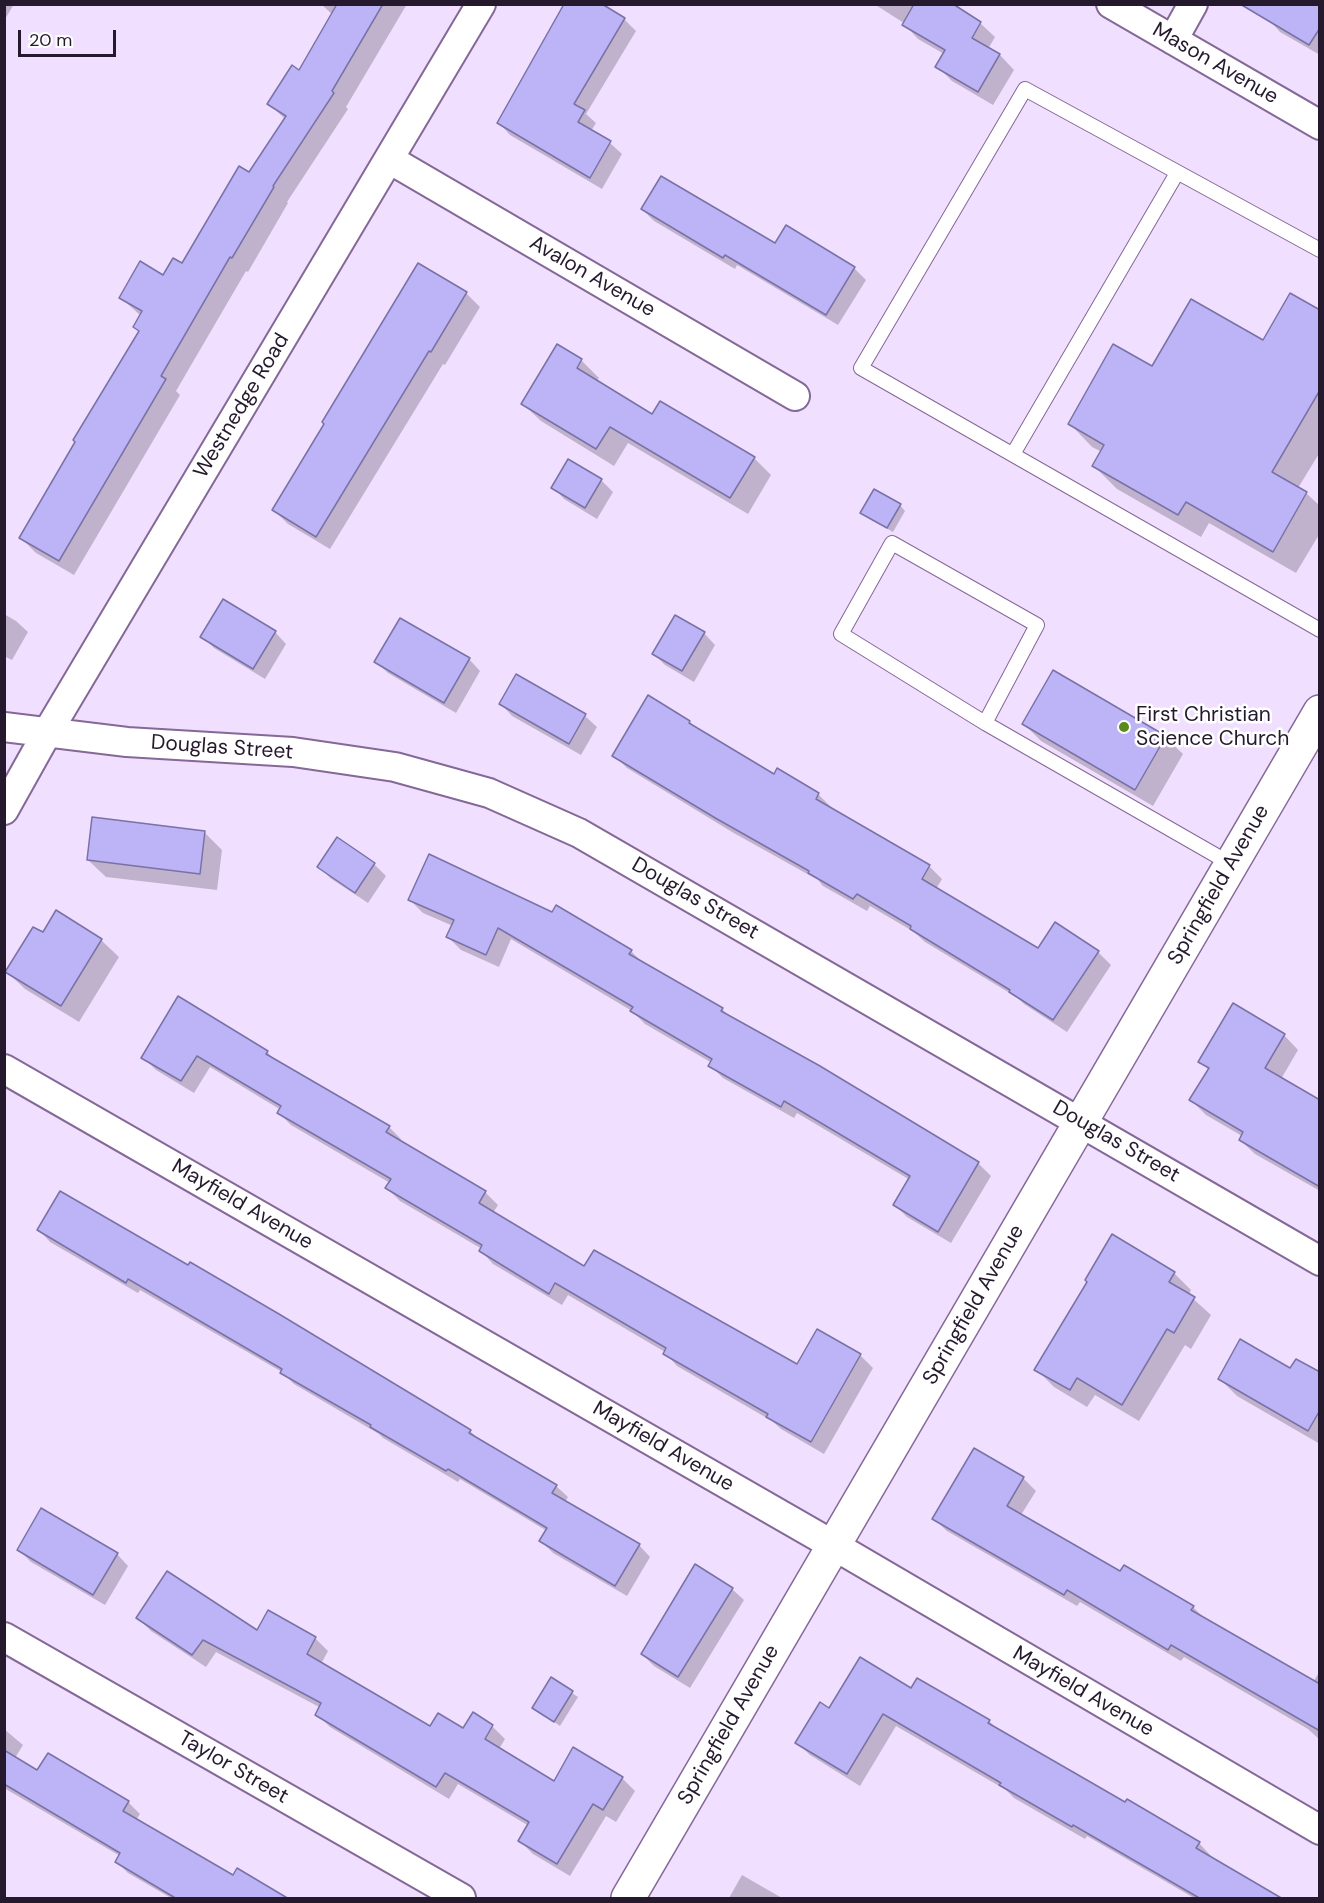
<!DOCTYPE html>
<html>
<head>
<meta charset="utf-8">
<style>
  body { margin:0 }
  #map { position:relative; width:1324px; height:1903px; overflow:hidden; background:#f1dfff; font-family:"DM Sans",sans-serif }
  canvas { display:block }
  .frame { position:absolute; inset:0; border:6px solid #251a2d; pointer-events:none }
  .scale { position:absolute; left:18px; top:30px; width:98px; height:27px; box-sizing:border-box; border:3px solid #251a2d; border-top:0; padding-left:8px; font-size:18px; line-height:21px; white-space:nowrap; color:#251a2d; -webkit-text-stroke:4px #fff; paint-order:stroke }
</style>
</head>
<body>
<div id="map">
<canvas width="1324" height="1903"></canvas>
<div class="frame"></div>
<div class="scale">20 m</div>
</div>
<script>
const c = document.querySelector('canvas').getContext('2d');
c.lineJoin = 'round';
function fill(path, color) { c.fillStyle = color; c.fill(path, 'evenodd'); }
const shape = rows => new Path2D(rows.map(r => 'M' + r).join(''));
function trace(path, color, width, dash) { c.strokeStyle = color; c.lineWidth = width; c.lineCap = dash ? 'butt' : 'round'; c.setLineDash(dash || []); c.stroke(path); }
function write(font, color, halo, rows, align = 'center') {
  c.font = font + ' "DM Sans",sans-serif'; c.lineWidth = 5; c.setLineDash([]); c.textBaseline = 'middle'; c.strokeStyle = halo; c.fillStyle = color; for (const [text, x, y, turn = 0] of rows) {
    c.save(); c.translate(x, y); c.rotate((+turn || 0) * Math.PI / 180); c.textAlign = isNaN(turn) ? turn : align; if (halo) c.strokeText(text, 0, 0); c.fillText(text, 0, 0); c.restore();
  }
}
const shadow = shape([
  [4,4,14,4,4,21],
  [321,4,407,4,346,107,348,109,287,202,288,203,248,272,246,271,176,391,180,395,74,575,36,553,21,538,140,332,141,316,120,297,164,277,182,265,250,174,285,119,269,104,300,72,333,15],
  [874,4,950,4,980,23,995,37,988,49,1000,55,1014,70,993,105,952,81,937,66,944,54,918,39,904,24,904,23],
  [1320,4,1320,55,1280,32,1269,20],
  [624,19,636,31,586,114,596,123,591,131,610,143,622,154,602,189,510,135,499,123],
  [642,209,854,268,866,280,838,325,737,265,735,269,654,221],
  [466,293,480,307,445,365,443,364,330,549,288,524,274,510],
  [1320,311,1320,452,1298,488,1306,493,1320,506,1320,533,1296,573,1209,523,1201,537,1117,489,1094,466,1102,452,1092,447,1070,424,1153,368,1263,342],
  [558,346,581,360,599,378,596,382,652,416,754,458,771,475,748,514,628,443,614,466,541,421,523,404],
  [568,461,601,480,613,492,597,519,564,499,553,487],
  [900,505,905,511,893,532,868,518,862,512],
  [4,614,16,621,28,632,12,660,4,656],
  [275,632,286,644,265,679,214,648,202,636],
  [704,633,715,645,694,682,665,665,653,653],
  [469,659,480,671,456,713,388,673,376,662],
  [501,704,585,716,597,727,581,755,512,716],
  [690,722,699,731,775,776,818,794,831,807,830,809,929,866,942,879,936,889,1038,950,1098,952,1111,965,1067,1032,1024,1004,1018,998,925,942,914,932,870,906,867,911,823,886,818,880,732,832,627,768,614,755],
  [1024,724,1165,737,1183,754,1153,806,1041,741],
  [204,832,222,850,217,890,106,877,88,860],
  [337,839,374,864,386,876,368,903,330,878,319,866],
  [410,900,631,951,644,964,722,1009,732,1019,819,1068,978,1163,991,1176,951,1243,907,1217,895,1205,910,1180,797,1113,794,1118,723,1078,710,1065,712,1063,645,1024,632,1011,511,939,499,967,461,950,448,937,453,926,423,913],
  [101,940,119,957,79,1022,25,989,7,972],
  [1284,1035,1298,1050,1281,1079,1320,1102,1320,1191,1255,1154,1240,1140,1242,1136,1206,1115,1191,1100,1209,1070,1200,1062],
  [267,1052,278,1063,389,1127,401,1139,400,1143,485,1192,498,1205,493,1213,585,1268,798,1366,818,1331,861,1356,873,1368,824,1454,781,1429,772,1421,677,1366,665,1353,665,1352,568,1295,562,1305,493,1264,481,1251,482,1249,400,1201,387,1188,390,1183,291,1125,279,1113,281,1110,210,1067,194,1093,156,1070,143,1057],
  [39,1230,470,1431,481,1441,556,1486,568,1497,565,1502,639,1545,650,1557,627,1596,553,1553,541,1541,547,1531,460,1479,458,1482,383,1438,379,1434,294,1384,282,1372,140,1290,138,1293,50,1242],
  [1174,1273,1191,1290,1189,1295,1211,1315,1191,1349,1185,1345,1139,1421,1095,1395,1087,1407,1054,1387,1036,1369],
  [1291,1370,1320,1374,1320,1444,1237,1396,1219,1378],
  [1023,1478,1036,1491,1021,1515,1120,1573,1193,1607,1205,1619,1313,1682,1320,1671,1320,1740,1308,1729,1184,1657,1181,1661,1080,1602,1077,1606,947,1531,934,1519],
  [19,1550,117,1554,128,1566,105,1605,31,1562],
  [732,1589,744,1600,690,1688,654,1666,642,1654],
  [138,1618,315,1638,328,1651,321,1664,431,1728,464,1730,492,1726,505,1739,499,1749,554,1783,622,1778,635,1791,616,1822,606,1816,570,1876,533,1854,520,1841,529,1826,458,1784,449,1799,330,1727,317,1714,321,1708,216,1652,206,1667,151,1631],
  [551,1679,578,1697,560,1726,534,1708],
  [912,1690,989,1721,997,1729,1126,1804,1199,1843,1211,1856,1210,1858,1280,1898,1194,1898,1087,1836,1085,1839,1014,1798,1006,1790,896,1726,860,1786,810,1755,797,1743,829,1710],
  [4,1729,23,1745,15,1758,37,1772,128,1802,140,1814,136,1820,233,1877,286,1898,171,1898,128,1873,117,1862,120,1856,4,1788],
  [742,1875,782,1898,729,1898]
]);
const building = shape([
  [337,4,383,4,332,91,334,93,273,186,274,187,232,258,230,257,161,376,166,379,59,561,19,538,75,442,73,440,139,331,133,327,142,311,119,298,140,261,163,275,173,258,182,263,239,166,249,172,286,116,267,104,292,65,299,70,337,4],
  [564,4,602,4,625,18,574,104,585,110,578,122,611,141,590,178,497,123,564,4],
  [914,4,953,4,981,22,972,38,1000,54,978,92,935,67,945,50,902,25,914,4],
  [1240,4,1320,4,1320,28,1309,45,1240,4],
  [661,176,775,243,786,225,855,267,826,315,725,255,723,258,641,209,661,176],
  [418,263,467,292,431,352,429,351,316,537,272,510,324,424,322,422,418,263],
  [1290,293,1320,310,1320,390,1272,472,1307,492,1273,552,1186,502,1178,515,1092,466,1104,445,1068,424,1113,344,1152,366,1191,299,1263,340,1290,293],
  [557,344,582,359,577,368,652,414,660,401,755,457,730,498,610,427,596,449,521,404,557,344],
  [568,459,602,479,585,508,551,488,568,459],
  [874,489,901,504,887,528,860,513,874,489],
  [223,599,276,631,253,669,200,637,223,599],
  [675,615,705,632,682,671,652,654,675,615],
  [400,618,470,658,444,703,374,662,400,618],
  [1053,670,1166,736,1135,790,1022,724,1053,670],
  [516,674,586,714,569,744,499,704,516,674],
  [648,695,690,721,689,723,774,774,777,768,819,793,816,799,930,865,922,879,1038,948,1055,922,1099,951,1053,1020,1009,992,1010,990,910,929,911,926,857,894,853,899,808,873,809,871,717,819,612,756,648,695],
  [92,817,205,831,200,874,87,860,92,817],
  [337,837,375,863,355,893,317,867,337,837],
  [429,854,552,912,556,905,632,950,629,954,723,1008,721,1011,820,1066,979,1162,938,1232,893,1205,910,1176,784,1101,781,1107,708,1066,712,1059,630,1011,633,1007,498,928,486,955,446,937,454,920,408,900,429,854],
  [56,910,102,939,61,1006,5,972,33,927,43,932,56,910],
  [178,996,268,1051,266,1054,390,1126,386,1132,486,1191,479,1203,584,1266,594,1250,797,1364,817,1329,861,1354,811,1442,766,1417,768,1414,663,1354,666,1348,555,1283,549,1294,479,1251,482,1245,385,1188,391,1179,277,1113,281,1106,197,1056,181,1081,141,1058,178,996],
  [1233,1003,1285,1034,1265,1068,1320,1100,1320,1187,1239,1140,1243,1132,1189,1100,1209,1068,1198,1062,1233,1003],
  [60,1191,188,1265,190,1262,279,1314,471,1430,469,1433,557,1485,552,1493,640,1544,615,1586,539,1541,547,1528,448,1469,446,1471,370,1427,371,1425,280,1373,282,1369,128,1279,126,1283,37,1230,60,1191],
  [1112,1234,1175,1272,1169,1282,1195,1297,1174,1333,1167,1329,1122,1405,1077,1378,1070,1390,1034,1370,1087,1282,1085,1280,1112,1234],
  [1240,1339,1290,1368,1296,1359,1320,1372,1320,1410,1308,1431,1218,1379,1240,1339],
  [974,1448,1024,1477,1007,1506,1120,1571,1124,1565,1194,1606,1191,1610,1320,1684,1320,1731,1171,1645,1168,1650,1067,1590,1064,1595,932,1519,974,1448],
  [41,1508,118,1553,93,1595,17,1550,41,1508],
  [695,1564,733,1588,678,1677,641,1654,695,1564],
  [167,1571,257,1630,268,1610,316,1637,307,1654,430,1726,438,1713,463,1728,473,1712,493,1725,485,1739,554,1781,573,1747,623,1777,603,1810,593,1804,557,1864,518,1841,529,1822,445,1773,436,1787,315,1715,321,1703,203,1640,192,1655,136,1618,167,1571],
  [860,1657,911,1688,917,1678,990,1720,988,1723,1125,1802,1127,1799,1200,1842,1196,1848,1283,1899,1201,1899,1073,1825,1072,1827,999,1785,1001,1783,883,1714,847,1774,795,1743,820,1702,829,1708,860,1657],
  [551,1677,573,1691,554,1722,532,1708,551,1677],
  [4,1750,37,1770,48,1753,129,1801,123,1811,233,1875,237,1868,289,1899,177,1899,115,1862,120,1853,4,1784,4,1750]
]);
const service = shape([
  [1320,250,1025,89,861,368,1320,630],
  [1013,454,1177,173],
  [985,723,1037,625,892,543,841,634,985,723,1231,864]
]);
const minor = shape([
  [1111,4,1320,125],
  [1173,40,1193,4],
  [389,159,795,396],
  [4,727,127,742,293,752,395,767,489,793,579,833,1320,1261],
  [4,810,47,733,481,4],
  [4,1069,833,1545,1320,1830],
  [4,1637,461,1898]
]);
const tertiary = shape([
  [628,1898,1320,712]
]);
const markers = [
  [1124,727,6,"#5a891c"]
];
const streetNames = [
  ["Mason Avenue",1215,64,30],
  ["Avalon Avenue",592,277,30],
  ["Westnedge Road",242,406,-59],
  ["Douglas Street",222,748,4],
  ["Springfield Avenue",1219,885,-60],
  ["Douglas Street",695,899,30],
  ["Douglas Street",1116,1142,30],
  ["Mayfield Avenue",242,1205,30],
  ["Springfield Avenue",974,1305,-60],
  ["Mayfield Avenue",663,1447,30],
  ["Mayfield Avenue",1083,1692,30],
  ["Springfield Avenue",729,1725,-60],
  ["Taylor Street",233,1768,30]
];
const poiNames = [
  ["First Christian",1136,715],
  ["Science Church",1136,739]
];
fill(shadow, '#0003');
fill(building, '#bdb3f7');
trace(building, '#7972a5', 1.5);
trace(service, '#846897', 16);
trace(minor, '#846897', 32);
trace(tertiary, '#846897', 36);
trace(service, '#fff', 14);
trace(minor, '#fff', 28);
trace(tertiary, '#fff', 33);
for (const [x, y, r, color] of markers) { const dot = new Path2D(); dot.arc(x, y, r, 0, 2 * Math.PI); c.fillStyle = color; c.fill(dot); trace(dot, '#fff', 2); }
write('21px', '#251a2d', '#fff', streetNames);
write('21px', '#251a2d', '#fff', poiNames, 'left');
</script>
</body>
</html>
